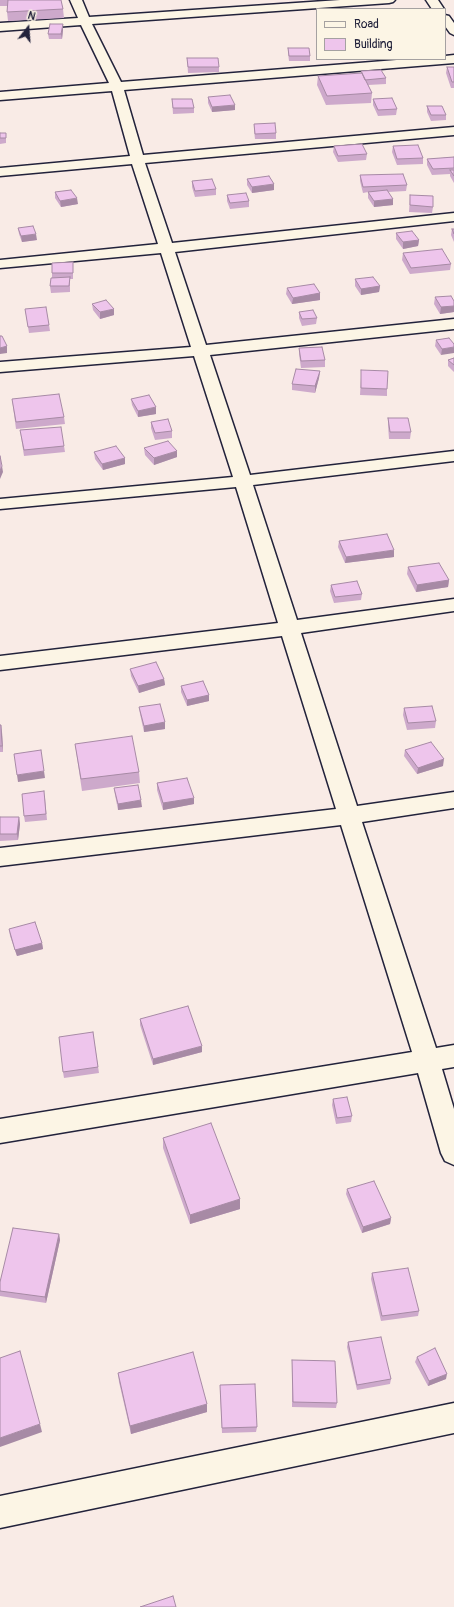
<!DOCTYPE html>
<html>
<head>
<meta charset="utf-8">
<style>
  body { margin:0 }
  #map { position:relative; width:454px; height:1607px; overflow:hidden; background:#f9ebe6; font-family:Pangolin,sans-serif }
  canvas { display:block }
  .legend { position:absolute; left:316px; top:8px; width:130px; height:52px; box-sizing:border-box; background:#fcf5e5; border:1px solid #a5a1a1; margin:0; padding:5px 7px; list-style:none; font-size:12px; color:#22223b }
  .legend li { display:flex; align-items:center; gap:8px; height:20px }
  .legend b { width:20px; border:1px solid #a5a1a1 }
  .north { position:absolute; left:8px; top:8px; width:40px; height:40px; -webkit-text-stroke:3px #fcf5e5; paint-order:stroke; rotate:17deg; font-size:11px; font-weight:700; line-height:16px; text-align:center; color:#22223b }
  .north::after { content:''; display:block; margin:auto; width:14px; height:18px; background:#22223b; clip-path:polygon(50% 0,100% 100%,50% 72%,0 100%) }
</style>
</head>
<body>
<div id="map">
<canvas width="454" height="1607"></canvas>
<ul class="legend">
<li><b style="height:5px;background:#fcf5e5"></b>Road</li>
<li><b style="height:11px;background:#eec5ec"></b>Building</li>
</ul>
<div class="north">N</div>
</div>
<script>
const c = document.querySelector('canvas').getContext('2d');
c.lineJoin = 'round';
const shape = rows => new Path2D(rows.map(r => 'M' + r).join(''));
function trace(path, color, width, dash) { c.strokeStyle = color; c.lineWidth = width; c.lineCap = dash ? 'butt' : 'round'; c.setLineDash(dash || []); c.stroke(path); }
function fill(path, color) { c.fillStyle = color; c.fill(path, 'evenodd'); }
const street = shape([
  [70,0,82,0,89,17,340,0,395,0,393,2,389,3,92,24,121,82,409,59,445,59,445,56,454,55,454,63,124,90,143,155,454,127,454,135,145,163,172,243,454,213,454,221,175,252,206,345,454,319,454,329,210,355,250,475,454,451,454,461,253,485,297,620,454,599,454,611,301,633,357,806,454,792,454,808,362,822,436,1048,454,1045,454,1067,442,1069,454,1109,454,1165,445,1161,441,1153,418,1073,0,1143,0,1119,412,1052,341,825,0,866,0,848,336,809,282,636,0,670,0,656,278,623,236,487,0,509,0,499,233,477,194,356,0,372,0,362,191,347,161,253,0,268,0,260,158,244,132,164,0,176,0,168,130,156,112,91,0,100,0,92,109,83,81,25,0,31,0,23,78,18,70,0],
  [426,0,438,0,444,9,432,9,426,0],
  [445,15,449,16,454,23,454,35,450,33,445,26,445,15],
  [454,1403,454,1433,0,1528,0,1496,454,1403]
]);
const wall = shape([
  [0,0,61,0,63,9,64,18,8,21,7,12,7,6,0,6],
  [63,24,63,30,62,39,49,39,48,34],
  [288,48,310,56,310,61,289,61,288,53],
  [187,58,219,67,219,72,188,73],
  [447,67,454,67,454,88,451,88,446,73],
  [361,71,386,78,386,84,368,85,372,93,371,103,326,105,317,85,318,76,361,73],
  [208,97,235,110,212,112,208,103],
  [172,99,194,108,194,113,173,114],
  [373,99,397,109,396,115,378,116,373,105],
  [427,106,446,115,446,120,431,121,427,112],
  [254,124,276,133,276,139,255,139,254,130],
  [0,133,6,133,6,143,0,144],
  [334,146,367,154,366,160,338,162,333,152],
  [393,146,423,158,423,164,397,165,392,152],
  [454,157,454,183,450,176,450,174,432,175,427,165,427,159],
  [360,175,407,185,406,191,388,192,393,205,374,207,368,198,368,192,363,193,360,181],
  [247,179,274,190,252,193,247,185],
  [192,181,216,189,216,195,195,197,192,187],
  [55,192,78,204,61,207,55,198],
  [227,195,249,201,249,207,230,209,227,201],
  [410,195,433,207,432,213,409,212],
  [18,228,37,240,22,242,19,234],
  [452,229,454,229,454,242,451,235],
  [396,233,419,240,418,246,403,249,396,239],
  [403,253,451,264,450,270,410,274,402,260],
  [73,262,73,279,70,279,70,292,51,293,50,286,52,278,52,273],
  [355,279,380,286,379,292,361,295,355,286],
  [287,288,320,293,320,300,292,304,286,294],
  [435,297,454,301,454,312,440,314,434,304],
  [92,304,114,315,100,319,93,310],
  [25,309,49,325,50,331,29,333],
  [299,312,317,318,316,324,302,326,299,318],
  [449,338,441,355,435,346,436,340],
  [299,348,325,360,325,367,301,368,299,354],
  [454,358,454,372,448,366,448,360],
  [320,371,319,378,315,393,292,390,292,384],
  [361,377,387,389,387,396,360,395],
  [12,399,64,417,65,424,16,429],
  [131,399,156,414,138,417,132,405],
  [388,418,411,432,410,439,389,439,388,425],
  [151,422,172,431,172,438,155,440,151,428],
  [20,430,64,446,65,452,24,456],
  [144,448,177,457,154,465,145,455],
  [94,452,125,464,103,470,95,459],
  [339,541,394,557,345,563,338,547],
  [408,567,449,580,448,587,416,592,407,574],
  [331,585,362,594,361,600,334,603,330,591],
  [130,669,164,679,165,685,139,693,131,676],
  [181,686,209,695,209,701,187,706,181,692],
  [139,707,165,729,144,732,140,714],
  [404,708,436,721,435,728,407,730,403,715],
  [0,725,2,732,3,752,0,752],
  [75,744,139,772,140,783,82,791],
  [405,750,443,766,417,774,404,756],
  [157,783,194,798,194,804,163,810,157,790],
  [114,788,142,807,118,810,115,795],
  [45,798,47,820,25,822,24,816],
  [0,817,19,817,20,824,18,840,0,841],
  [9,929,42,943,43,949,17,956,10,936],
  [140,1019,202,1052,153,1065,140,1025],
  [93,1032,99,1073,64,1078,63,1072],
  [333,1099,352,1116,351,1122,336,1124,332,1105],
  [163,1138,240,1209,190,1224,163,1148],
  [347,1189,391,1218,390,1224,362,1233,346,1194],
  [59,1234,60,1240,46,1303,0,1296,0,1282],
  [372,1273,419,1311,418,1316,381,1321,371,1279],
  [348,1342,391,1379,390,1384,357,1390,347,1347],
  [417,1357,446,1379,428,1386,415,1362],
  [292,1360,337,1403,336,1408,292,1407],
  [118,1373,207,1412,131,1434,119,1382],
  [220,1390,257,1427,256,1432,222,1433]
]);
const shadedWall = shape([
  [63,24,63,30,62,39,61,34],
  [235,105,235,110,212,112,212,107],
  [274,184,274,190,252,193,252,187],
  [77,198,78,204,61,207,60,201],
  [393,199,393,205,374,207,374,201],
  [36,234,37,240,22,242,21,236],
  [419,240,418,246,403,249,403,242],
  [380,286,379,292,361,295,361,289],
  [320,293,320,300,292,304,293,298],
  [454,306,454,312,440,314,441,307],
  [114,309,114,315,100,319,100,312],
  [7,346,7,353,0,354,0,348],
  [454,347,454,353,441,355,442,349],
  [320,371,319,378,315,393,315,386],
  [156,407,156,414,138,417,138,411],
  [177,451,177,457,154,465,154,458],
  [125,458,125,464,103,470,102,464],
  [2,466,3,472,0,479,0,471],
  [394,550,394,557,345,563,346,557],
  [449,580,448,587,416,592,417,585],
  [164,679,165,685,139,693,138,686],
  [209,695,209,701,187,706,187,700],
  [165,722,165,729,144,732,144,726],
  [1,725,2,732,3,752,2,746],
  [444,759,443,766,417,774,418,768],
  [44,771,45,778,18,782,17,775],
  [194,798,194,804,163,810,163,803],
  [141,800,142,807,118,810,118,804],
  [19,817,20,824,18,840,17,834],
  [42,943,43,949,17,956,15,950],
  [202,1046,202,1052,153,1065,153,1059],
  [240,1199,240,1209,190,1224,190,1215],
  [391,1218,390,1224,362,1233,363,1227],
  [59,1234,60,1240,46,1303,45,1297],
  [447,1374,446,1379,428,1386,429,1381],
  [207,1404,207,1412,131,1434,130,1426],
  [40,1424,42,1432,0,1447,0,1438]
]);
const building = shape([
  [8,0,61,0,63,9,7,12,8,0],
  [50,24,63,24,61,34,48,34,50,24],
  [288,48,309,48,310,56,289,56,288,48],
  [187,58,218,58,219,67,188,67,187,58],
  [447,67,454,67,454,82,452,82,447,67],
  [381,70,386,78,365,80,361,71,381,70],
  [362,73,372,93,327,96,318,76,362,73],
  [230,95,235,105,212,107,208,97,230,95],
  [392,98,397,109,378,110,373,99,392,98],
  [172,99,192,99,194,108,173,108,172,99],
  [427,106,442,106,446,115,431,115,427,106],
  [275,123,276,133,255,134,254,124,275,123],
  [0,133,6,133,6,138,0,138,0,133],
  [362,144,367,154,338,156,334,146,362,144],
  [418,145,423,158,397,159,393,146,418,145],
  [454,157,454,168,433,169,427,159,454,157],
  [450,170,454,170,454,176,450,170],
  [403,174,407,185,363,187,360,175,403,174],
  [269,176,274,184,252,187,247,179,269,176],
  [212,179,216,189,195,191,192,181,212,179],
  [71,190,77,198,60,201,55,192,71,190],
  [387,190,393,199,374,201,368,192,387,190],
  [246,193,249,201,230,203,227,195,246,193],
  [410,195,433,196,433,207,410,205,410,195],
  [33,226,36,234,21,236,18,228,33,226],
  [452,229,454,229,454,234,452,229],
  [412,231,419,240,403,242,396,233,412,231],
  [442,249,451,264,411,268,403,253,442,249],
  [73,262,73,273,52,273,52,263,73,262],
  [70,277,69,286,50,286,51,278,70,277],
  [373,277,380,286,361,289,355,279,373,277],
  [314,284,320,293,293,298,287,288,314,284],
  [451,296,454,301,454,306,441,307,435,297,451,296],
  [106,300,114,309,100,312,92,304,106,300],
  [46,307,49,325,28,327,25,309,46,307],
  [313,310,317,318,302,319,299,312,313,310],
  [0,336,2,336,7,346,0,348,0,336],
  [449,338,454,344,454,347,442,349,436,340,449,338],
  [322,347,325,360,301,361,299,348,322,347],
  [454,358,454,365,448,360,454,358],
  [296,369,320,371,315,386,292,384,296,369],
  [361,370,388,371,387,389,361,388,361,370],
  [59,394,64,417,16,422,12,399,59,394],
  [149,395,156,407,138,411,131,399,149,395],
  [388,418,408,418,411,432,390,432,388,418],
  [168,419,172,431,155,433,151,422,168,419],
  [61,427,64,446,24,450,20,430,61,427],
  [168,441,177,451,154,458,144,448,168,441],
  [116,446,125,458,102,464,94,452,116,446],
  [0,456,2,466,0,471,0,456],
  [387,534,394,550,346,557,339,541,387,534],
  [439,563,449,580,417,585,408,567,439,563],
  [357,581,362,594,335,597,331,585,357,581],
  [156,662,164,679,138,686,130,669,156,662],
  [203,681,209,695,187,700,181,686,203,681],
  [160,704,165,722,144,726,139,707,160,704],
  [432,706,436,721,408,723,404,708,432,706],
  [0,725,1,725,2,746,0,746,0,725],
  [132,736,139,772,81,779,75,744,132,736],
  [431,742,444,759,418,768,405,750,431,742],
  [41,750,44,771,17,775,14,754,41,750],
  [187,778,194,798,163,803,157,783,187,778],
  [138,785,141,800,118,804,114,788,138,785],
  [44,791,46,814,24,816,22,794,44,791],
  [0,817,19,817,17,834,0,834,0,817],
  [35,922,42,943,15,950,9,929,35,922],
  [188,1006,202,1046,153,1059,140,1019,188,1006],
  [93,1032,98,1067,63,1072,59,1037,93,1032],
  [347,1097,352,1116,337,1118,333,1099,347,1097],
  [211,1123,240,1199,190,1215,163,1138,211,1123],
  [374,1181,391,1218,363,1227,347,1189,374,1181],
  [13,1228,59,1234,45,1297,0,1291,0,1282,13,1228],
  [408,1268,419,1311,382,1316,372,1273,408,1268],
  [381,1337,391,1379,357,1385,348,1342,381,1337],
  [435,1348,447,1374,429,1381,417,1357,435,1348],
  [20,1351,40,1424,0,1438,0,1358,20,1351],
  [193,1352,207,1404,130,1426,118,1373,193,1352],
  [292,1360,335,1361,337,1403,293,1402,292,1360],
  [255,1384,257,1427,222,1428,220,1385,255,1384],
  [173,1596,176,1607,140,1607,173,1596]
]);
trace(street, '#22223b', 3);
fill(street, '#fcf5e5');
fill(wall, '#cda9cb');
fill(shadedWall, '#a78aa5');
fill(building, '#eec5ec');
trace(building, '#a78aa5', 1);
</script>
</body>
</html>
